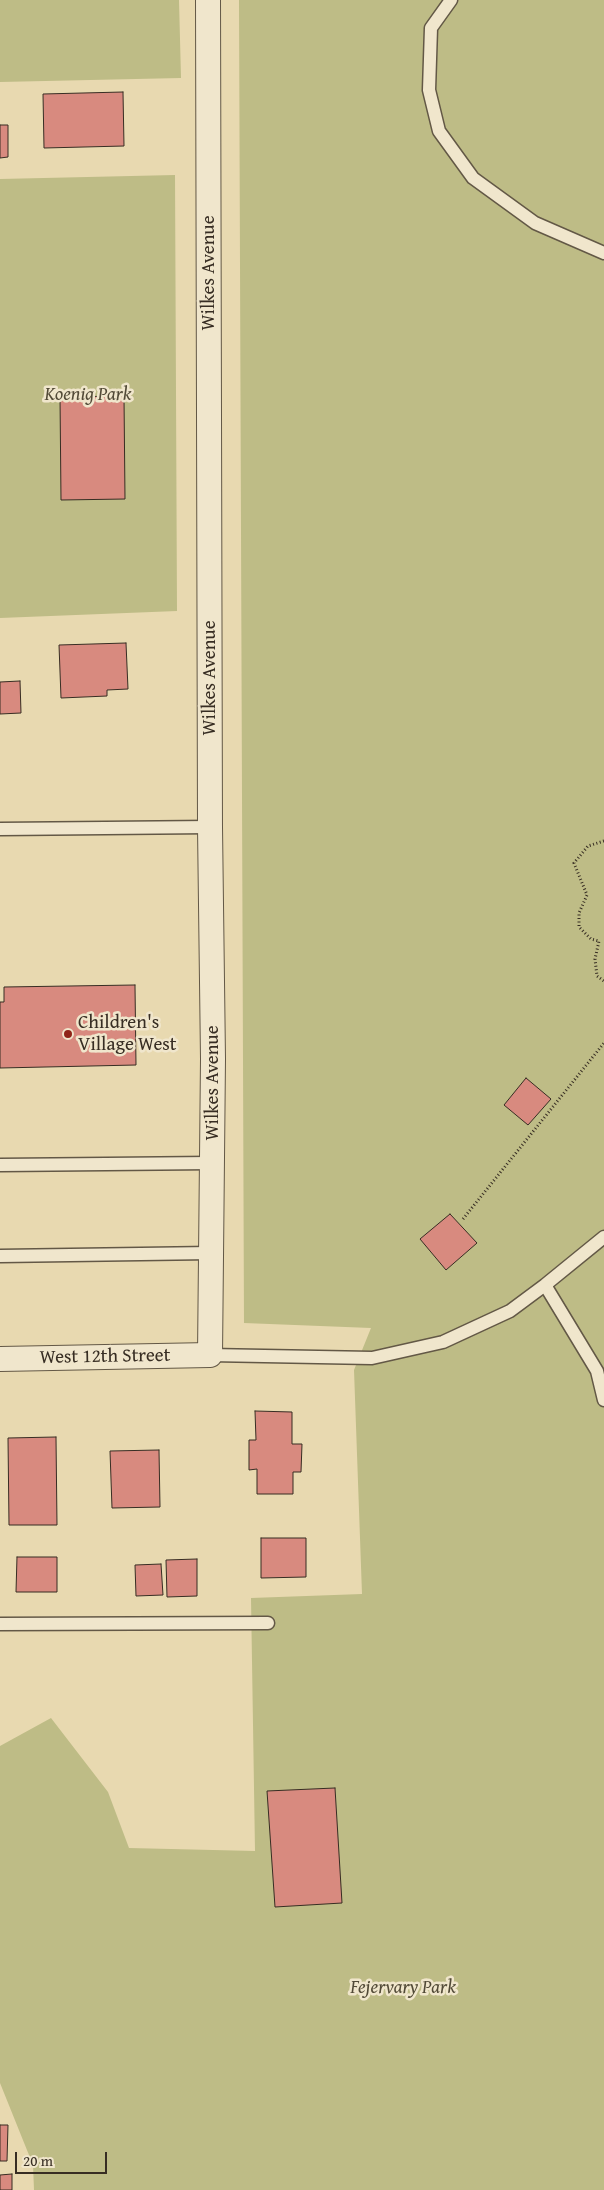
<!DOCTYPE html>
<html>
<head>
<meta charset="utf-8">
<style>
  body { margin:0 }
  #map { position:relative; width:604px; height:2190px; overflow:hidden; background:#e8d9b0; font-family:"Gentium Book Plus",serif }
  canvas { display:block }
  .scale { position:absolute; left:15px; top:2152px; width:92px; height:22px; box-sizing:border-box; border:2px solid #372d23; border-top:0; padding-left:6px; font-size:15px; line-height:18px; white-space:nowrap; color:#372d23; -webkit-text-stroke:4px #f0e6cc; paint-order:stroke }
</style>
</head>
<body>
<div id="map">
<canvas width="604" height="2190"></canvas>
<div class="scale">20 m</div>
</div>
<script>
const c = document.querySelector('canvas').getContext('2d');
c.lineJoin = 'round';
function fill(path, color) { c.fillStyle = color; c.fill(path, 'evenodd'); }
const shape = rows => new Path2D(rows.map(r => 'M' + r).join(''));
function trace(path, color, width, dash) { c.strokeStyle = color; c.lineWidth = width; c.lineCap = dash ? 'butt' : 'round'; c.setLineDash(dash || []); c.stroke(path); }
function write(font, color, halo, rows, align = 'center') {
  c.font = font + ' "Gentium Book Plus",serif'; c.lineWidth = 5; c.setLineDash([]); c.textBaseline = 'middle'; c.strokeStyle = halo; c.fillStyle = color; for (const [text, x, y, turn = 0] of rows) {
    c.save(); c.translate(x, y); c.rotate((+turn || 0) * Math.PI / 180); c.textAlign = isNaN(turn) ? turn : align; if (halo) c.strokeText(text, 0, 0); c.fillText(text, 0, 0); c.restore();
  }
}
const green = shape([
  [0,0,179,0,181,78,0,82],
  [239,0,604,0,604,2190,34,2190,33,2165,0,2083,0,1746,51,1718,108,1792,129,1848,255,1851,251,1598,362,1594,354,1370,371,1328,244,1323],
  [175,175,177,611,0,618,0,179]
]);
const building = shape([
  [123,92,124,146,44,148,43,94,123,92],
  [0,125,8,125,8,157,0,158,0,125],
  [124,396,125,499,61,500,60,397,124,396],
  [126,643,128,689,107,690,107,696,61,698,59,645,126,643],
  [20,681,21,713,0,714,0,682,20,681],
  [135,985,136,1065,0,1068,0,1002,4,1002,4,987,135,985],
  [526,1078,551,1099,528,1125,504,1105,526,1078],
  [450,1214,477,1243,446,1270,420,1239,450,1214],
  [255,1411,292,1412,292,1444,302,1444,301,1472,293,1472,293,1494,257,1494,257,1469,249,1470,249,1440,256,1440,255,1411],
  [56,1437,57,1525,9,1525,8,1438,56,1437],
  [159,1450,160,1507,112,1508,110,1451,159,1450],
  [261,1538,306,1538,306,1577,261,1578,261,1538],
  [17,1557,57,1557,57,1592,16,1592,17,1557],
  [197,1559,197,1596,167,1597,166,1560,197,1559],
  [161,1564,163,1595,136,1596,135,1565,161,1564],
  [335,1788,342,1903,275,1907,267,1791,335,1788],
  [0,2125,8,2125,7,2161,0,2161,0,2125],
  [12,2174,12,2190,0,2190,0,2175,12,2174]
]);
const path = shape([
  [604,841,588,846,574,863,587,895,579,913,579,927,591,939,599,941,595,959,597,976,604,981],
  [463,1219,604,1043]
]);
const lane = shape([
  [451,0,431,28,429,90,439,131,473,178,535,223,604,253],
  [0,829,210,827],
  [0,1165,212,1163],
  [0,1256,211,1253],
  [545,1285,597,1371,604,1400],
  [210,1355,372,1358,443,1342,510,1311,545,1285,604,1237],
  [0,1624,268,1623]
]);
const street = shape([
  [0,1359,210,1355,213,1059,210,827,208,0]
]);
const markers = [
  [68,1034,5,"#8f2418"]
];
const streetNames = [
  ["Wilkes Avenue",209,273,-90],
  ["Wilkes Avenue",210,678,-90],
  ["Wilkes Avenue",213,1083,-90],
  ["West 12th Street",105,1357,-1]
];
const parkNames = [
  ["Koenig Park",88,395],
  ["Fejervary Park",403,1988]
];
const poiNames = [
  ["Children's",78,1023],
  ["Village West",78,1045]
];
fill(green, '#bebc86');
fill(building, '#d88a7f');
trace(building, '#372d23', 1);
trace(lane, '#635846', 15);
trace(street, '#635846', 26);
trace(path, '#372d23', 3, [1, 2.5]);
trace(lane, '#f0e6cc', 12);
trace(street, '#f0e6cc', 24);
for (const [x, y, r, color] of markers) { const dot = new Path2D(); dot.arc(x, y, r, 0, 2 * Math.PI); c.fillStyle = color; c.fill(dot); trace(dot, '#f0e6cc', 2); }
write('19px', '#372d23', '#f0e6cc', streetNames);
write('italic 19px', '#524a37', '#f0e6cc', parkNames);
write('19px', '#372d23', '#f0e6cc', poiNames, 'left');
</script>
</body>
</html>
